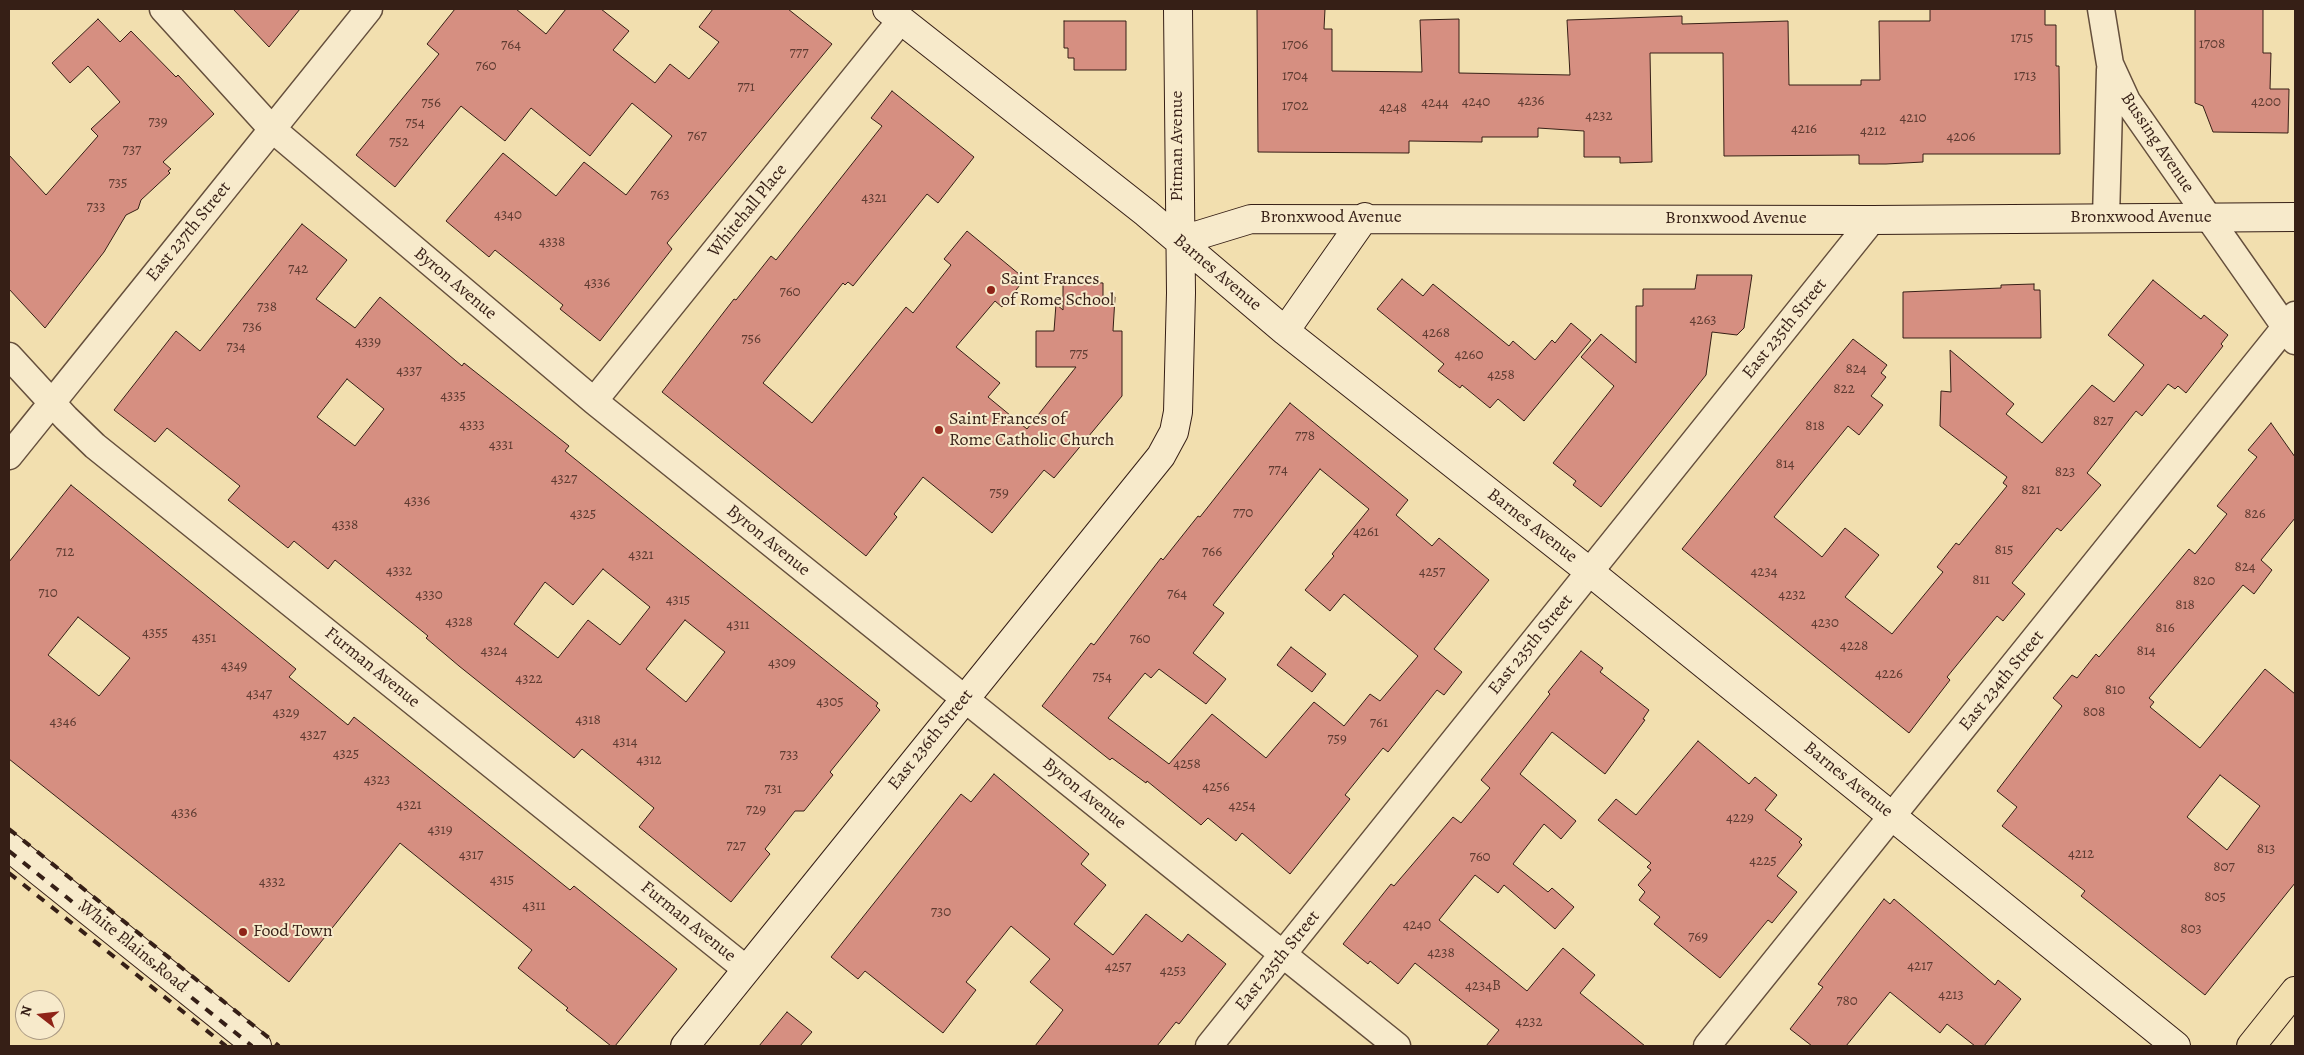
<!DOCTYPE html>
<html>
<head>
<meta charset="utf-8">
<style>
  body { margin:0 }
  #map { position:relative; width:2304px; height:1055px; overflow:hidden; background:#f2dfaf; font-family:Alegreya,serif }
  canvas { display:block }
  .frame { position:absolute; inset:0; border:10px solid #361f16; pointer-events:none }
  .north { position:absolute; left:15px; top:990px; width:50px; height:50px; box-sizing:border-box; background:#f7eacb; border:1px solid #aa9983; border-radius:50%; rotate:286deg; font-size:14px; font-weight:700; line-height:20px; text-align:center; color:#361f16 }
  .north::after { content:''; display:block; margin:auto; width:18px; height:22px; background:#8f2418; clip-path:polygon(50% 0,100% 100%,50% 72%,0 100%) }
</style>
</head>
<body>
<div id="map">
<canvas width="2304" height="1055"></canvas>
<div class="frame"></div>
<div class="north">N</div>
</div>
<script>
const c = document.querySelector('canvas').getContext('2d');
c.lineJoin = 'round';
function fill(path, color) { c.fillStyle = color; c.fill(path, 'evenodd'); }
const shape = rows => new Path2D(rows.map(r => 'M' + r).join(''));
function trace(path, color, width, dash) { c.strokeStyle = color; c.lineWidth = width; c.lineCap = dash ? 'butt' : 'round'; c.setLineDash(dash || []); c.stroke(path); }
function write(font, color, halo, rows, align = 'center') {
  c.font = font + ' Alegreya,serif'; c.lineWidth = 4; c.setLineDash([]); c.textBaseline = 'middle'; c.strokeStyle = halo; c.fillStyle = color; for (const [text, x, y, turn = 0] of rows) {
    c.save(); c.translate(x, y); c.rotate((+turn || 0) * Math.PI / 180); c.textAlign = isNaN(turn) ? turn : align; if (halo) c.strokeText(text, 0, 0); c.fillText(text, 0, 0); c.restore();
  }
}
const building = shape([
  [233,9,300,9,269,47,233,9],
  [455,9,516,9,546,34,566,9,601,9,629,31,613,50,655,83,670,64,689,79,719,42,699,27,713,9,788,9,832,44,667,243,672,249,600,341,560,309,563,305,495,250,489,257,446,221,503,153,556,196,584,162,626,195,672,136,632,103,590,156,531,108,505,141,461,106,395,187,356,155,439,54,427,44,455,9],
  [1257,9,1325,9,1324,29,1332,29,1332,71,1422,72,1420,20,1459,19,1459,73,1570,75,1567,20,1682,16,1682,24,1788,21,1789,85,1861,85,1861,80,1880,80,1879,21,1930,21,1930,9,2045,9,2045,25,2056,25,2056,66,2059,66,2060,154,1923,154,1923,162,1886,164,1859,164,1859,155,1724,156,1723,53,1650,53,1652,162,1620,163,1620,157,1584,157,1584,131,1538,128,1538,137,1482,137,1482,142,1409,141,1409,153,1258,152,1257,9],
  [2195,9,2263,9,2263,53,2271,53,2270,89,2289,89,2288,133,2213,132,2203,106,2195,103,2195,9],
  [98,19,120,42,131,31,176,77,178,75,214,114,163,162,171,169,168,171,170,173,141,200,138,209,126,215,104,252,45,328,9,289,9,155,46,195,98,136,91,129,120,102,88,66,70,83,52,63,98,19],
  [1064,21,1126,21,1126,70,1074,70,1074,58,1068,58,1068,48,1064,48,1064,21],
  [892,91,974,157,938,203,927,194,853,286,848,282,845,285,843,283,763,383,812,423,906,307,913,313,951,265,944,259,967,231,1025,279,1002,307,995,301,956,347,1000,383,988,397,1027,429,1076,367,1036,367,1036,331,1054,331,1056,304,1063,310,1063,281,1103,283,1103,296,1115,297,1113,331,1122,331,1122,396,1054,478,1044,470,992,533,923,477,894,514,897,517,866,556,662,392,734,299,736,300,771,256,776,260,882,126,871,118,892,91],
  [302,224,347,260,316,299,355,328,380,297,462,366,464,363,569,446,565,451,878,703,876,706,880,710,830,772,833,775,804,811,795,811,765,849,770,854,731,902,639,827,654,808,582,749,574,758,459,666,426,638,428,636,335,560,328,569,294,541,288,548,228,500,240,486,167,428,155,442,114,410,176,331,200,351,302,224],
  [347,379,384,409,355,446,317,417,347,379],
  [603,569,650,607,620,645,588,620,558,658,514,624,545,582,573,605,603,569],
  [685,620,725,652,686,702,646,669,685,620],
  [1697,275,1752,275,1744,328,1737,335,1712,332,1706,375,1601,507,1573,485,1576,481,1553,463,1614,386,1581,357,1601,334,1636,363,1636,306,1643,306,1643,289,1695,289,1697,275],
  [1402,279,1423,296,1433,284,1509,346,1513,341,1535,360,1552,340,1555,343,1571,323,1591,340,1524,421,1498,399,1490,408,1462,385,1460,388,1438,371,1444,364,1377,309,1402,279],
  [2153,280,2201,319,2204,315,2228,335,2221,344,2223,346,2186,393,2178,386,2175,389,2168,384,2142,416,2136,411,2087,473,2101,485,2061,531,2057,528,2012,583,2025,594,2003,621,1997,616,1947,677,1950,680,1909,733,1682,549,1853,339,1887,365,1881,373,1886,377,1871,396,1883,405,1859,435,1848,426,1774,517,1822,557,1845,528,1879,555,1845,597,1892,634,1943,572,1937,567,1956,543,1959,545,2007,486,2003,483,2007,477,1940,426,1941,391,1951,392,1950,350,2014,404,2006,414,2042,443,2092,385,2114,402,2144,365,2108,335,2153,280],
  [2034,284,2034,290,2040,290,2041,338,1903,338,1903,292,2001,288,2001,285,2034,284],
  [1290,403,1408,500,1396,515,1432,546,1439,538,1489,580,1434,649,1462,672,1444,695,1437,690,1388,752,1383,748,1345,795,1350,799,1290,874,1242,833,1236,841,1208,818,1201,825,1147,781,1146,783,1112,758,1110,760,1042,706,1091,643,1094,645,1161,558,1163,560,1198,516,1200,517,1290,403],
  [1320,469,1369,509,1332,554,1334,556,1305,590,1330,611,1344,594,1418,656,1380,701,1370,694,1344,726,1314,702,1266,758,1212,714,1169,764,1108,718,1145,673,1151,678,1159,669,1206,704,1226,679,1193,653,1224,613,1213,605,1320,469],
  [2271,423,2295,457,2295,518,2261,560,2272,570,2254,594,2243,585,2149,698,2154,702,2150,707,2200,748,2265,669,2295,694,2295,883,2205,995,2081,896,2085,891,2002,826,2017,807,1997,791,2062,706,2053,698,2072,675,2077,678,2096,654,2099,657,2189,549,2195,554,2227,514,2217,506,2257,457,2248,450,2271,423],
  [2220,775,2260,806,2227,850,2187,817,2220,775],
  [71,485,296,669,289,677,348,725,354,717,570,890,574,886,677,969,615,1046,611,1046,566,1010,568,1008,518,968,532,950,400,843,289,982,9,759,9,562,71,485],
  [78,617,130,658,99,696,48,655,78,617],
  [1291,647,1326,674,1312,692,1277,665,1291,647],
  [1581,651,1603,668,1600,672,1649,710,1643,719,1645,720,1605,774,1552,732,1520,774,1576,821,1561,839,1544,824,1513,864,1548,892,1552,888,1574,907,1555,929,1504,885,1498,893,1475,875,1439,920,1527,991,1563,948,1595,975,1580,993,1645,1046,1486,1046,1499,1030,1415,963,1398,984,1370,961,1368,964,1343,944,1391,884,1394,886,1453,817,1461,823,1490,788,1481,780,1528,722,1550,694,1548,692,1581,651],
  [1698,741,1749,784,1755,777,1777,795,1765,810,1802,839,1799,842,1802,845,1777,876,1797,892,1772,923,1768,920,1720,978,1654,924,1660,917,1639,900,1645,892,1638,885,1651,870,1647,867,1651,863,1598,820,1616,799,1636,815,1698,741],
  [994,774,1089,854,1081,864,1106,885,1074,924,1113,955,1146,914,1182,942,1188,934,1226,964,1179,1024,1176,1022,1157,1046,1035,1046,1063,1010,1030,982,1050,959,1011,926,966,982,976,990,943,1033,865,971,858,979,831,957,961,794,971,802,994,774],
  [1884,899,1890,904,1894,899,1995,985,1998,980,2021,999,1984,1046,1975,1046,1947,1024,1940,1033,1890,992,1846,1046,1812,1046,1790,1029,1823,987,1818,984,1884,899],
  [787,1012,812,1032,800,1046,759,1046,787,1012]
]);
const street = shape([
  [163,9,271,128,594,401,1397,1046],
  [2101,9,2110,64,2127,101,2295,341],
  [2106,218,2110,70],
  [9,356,66,418,95,446,746,969],
  [594,401,901,20],
  [9,456,369,9],
  [1209,1046,1872,220],
  [1707,1046,2295,315]
]);
const secondary = shape([
  [887,9,1146,213,1285,331,1590,572,2176,1046],
  [1179,241,1251,219,1872,220,2295,217],
  [1285,331,1365,217],
  [9,847,257,1046],
  [685,1046,1161,456,1174,432,1178,412,1181,293,1178,9]
]);
const primary = shape([
  [2251,1046,2295,991]
]);
const rail = shape([
  [9,829,279,1046],
  [9,851,252,1046],
  [9,873,226,1046]
]);
const markers = [
  [991,290,5,"#8f2418"],
  [939,430,5,"#8f2418"],
  [243,932,5,"#8f2418"]
];
const numberNames = [
  ["1715",2022,38],
  ["1708",2212,44],
  ["764",511,45],
  ["1706",1295,45],
  ["777",799,53],
  ["760",486,66],
  ["1704",1295,76],
  ["1713",2025,76],
  ["771",746,87],
  ["4236",1531,101],
  ["4240",1476,102],
  ["4200",2266,102],
  ["756",431,103],
  ["4244",1435,103],
  ["1702",1295,106],
  ["4248",1393,108],
  ["4232",1599,116],
  ["4210",1913,118],
  ["739",158,122],
  ["754",415,123],
  ["4216",1804,129],
  ["4212",1873,131],
  ["767",697,136],
  ["4206",1961,137],
  ["752",399,142],
  ["737",132,150],
  ["735",118,183],
  ["763",660,195],
  ["4321",874,198],
  ["733",96,207],
  ["4340",508,215],
  ["4338",552,242],
  ["742",298,269],
  ["4336",597,283],
  ["760",790,292],
  ["738",267,307],
  ["4263",1703,320],
  ["736",252,327],
  ["4268",1436,333],
  ["756",751,339],
  ["4339",368,342],
  ["734",236,347],
  ["775",1079,354],
  ["4260",1469,355],
  ["824",1856,369],
  ["4337",409,371],
  ["4258",1501,375],
  ["822",1844,389],
  ["4335",453,396],
  ["827",2103,421],
  ["4333",472,425],
  ["818",1815,426],
  ["778",1305,436],
  ["4331",501,445],
  ["814",1785,464],
  ["774",1278,470],
  ["823",2065,472],
  ["4327",564,479],
  ["821",2031,490],
  ["759",999,493],
  ["4336",417,501],
  ["770",1243,513],
  ["4325",583,514],
  ["826",2255,514],
  ["4338",345,525],
  ["4261",1366,532],
  ["815",2004,550],
  ["712",65,552],
  ["766",1212,552],
  ["4321",641,555],
  ["824",2245,567],
  ["4332",399,571],
  ["4257",1432,572],
  ["4234",1764,572],
  ["811",1981,580],
  ["820",2204,581],
  ["710",48,593],
  ["764",1177,594],
  ["4330",429,595],
  ["4232",1792,595],
  ["4315",678,600],
  ["818",2185,605],
  ["4328",459,622],
  ["4230",1825,623],
  ["4311",738,625],
  ["816",2165,628],
  ["4355",155,633],
  ["4351",204,638],
  ["760",1140,639],
  ["4228",1854,646],
  ["4324",494,651],
  ["814",2146,651],
  ["4309",782,663],
  ["4349",234,666],
  ["4226",1889,674],
  ["754",1102,677],
  ["4322",529,679],
  ["810",2115,690],
  ["4347",259,694],
  ["4305",830,702],
  ["808",2094,712],
  ["4329",286,713],
  ["4318",588,720],
  ["4346",63,722],
  ["761",1379,723],
  ["4327",313,735],
  ["759",1337,739],
  ["4314",625,742],
  ["4325",346,754],
  ["733",789,755],
  ["4312",649,760],
  ["4258",1187,764],
  ["4323",377,780],
  ["4256",1216,787],
  ["731",773,789],
  ["4321",409,805],
  ["4254",1242,806],
  ["729",756,810],
  ["4336",184,813],
  ["4229",1740,818],
  ["4319",440,830],
  ["727",736,846],
  ["813",2266,849],
  ["4212",2081,854],
  ["4317",471,855],
  ["760",1480,857],
  ["4225",1763,861],
  ["807",2224,867],
  ["4315",502,880],
  ["4332",272,882],
  ["805",2215,897],
  ["4311",534,906],
  ["730",941,912],
  ["4240",1417,925],
  ["803",2191,929],
  ["769",1698,937],
  ["4238",1441,953],
  ["4217",1920,966],
  ["4257",1118,967],
  ["4253",1173,971],
  ["4234B",1483,986],
  ["4213",1951,995],
  ["780",1847,1001],
  ["4232",1529,1022]
];
const streetNames = [
  ["Bussing Avenue",2157,143,56],
  ["Pitman Avenue",1178,146,-90],
  ["Whitehall Place",748,211,-51],
  ["Bronxwood Avenue",1331,218],
  ["Bronxwood Avenue",2141,218],
  ["Bronxwood Avenue",1736,219],
  ["East 237th Street",189,232,-51],
  ["Barnes Avenue",1217,273,40],
  ["Byron Avenue",455,284,40],
  ["East 235th Street",1785,329,-51],
  ["Barnes Avenue",1532,526,38],
  ["Byron Avenue",768,541,39],
  ["East 235th Street",1531,645,-51],
  ["Furman Avenue",372,668,39],
  ["East 234th Street",2002,681,-51],
  ["East 236th Street",931,740,-51],
  ["Barnes Avenue",1848,780,39],
  ["Byron Avenue",1084,794,39],
  ["Furman Avenue",688,922,39],
  ["White Plains Road",133,947,39],
  ["East 235th Street",1278,961,-51]
];
const poiNames = [
  ["Saint Frances",1001,280],
  ["of Rome School",1001,301],
  ["Saint Frances of",949,420],
  ["Rome Catholic Church",949,441],
  ["Food Town",253,932]
];
fill(building, '#d68f81');
trace(building, '#361f16', 1);
trace(street, '#654f3c', 29);
trace(secondary, '#361f16', 30);
trace(primary, '#361f16', 30);
trace(street, '#f7eacb', 26);
trace(secondary, '#f7eacb', 28);
trace(primary, '#f2dfaf', 28);
trace(rail, '#361f16', 4, [9, 9]);
for (const [x, y, r, color] of markers) { const dot = new Path2D(); dot.arc(x, y, r, 0, 2 * Math.PI); c.fillStyle = color; c.fill(dot); trace(dot, '#f7eacb', 2); }
write('15px', '#5e3b31', null, numberNames);
write('18px', '#361f16', '#f7eacb', streetNames);
write('18px', '#361f16', '#f7eacb', poiNames, 'left');
</script>
</body>
</html>
